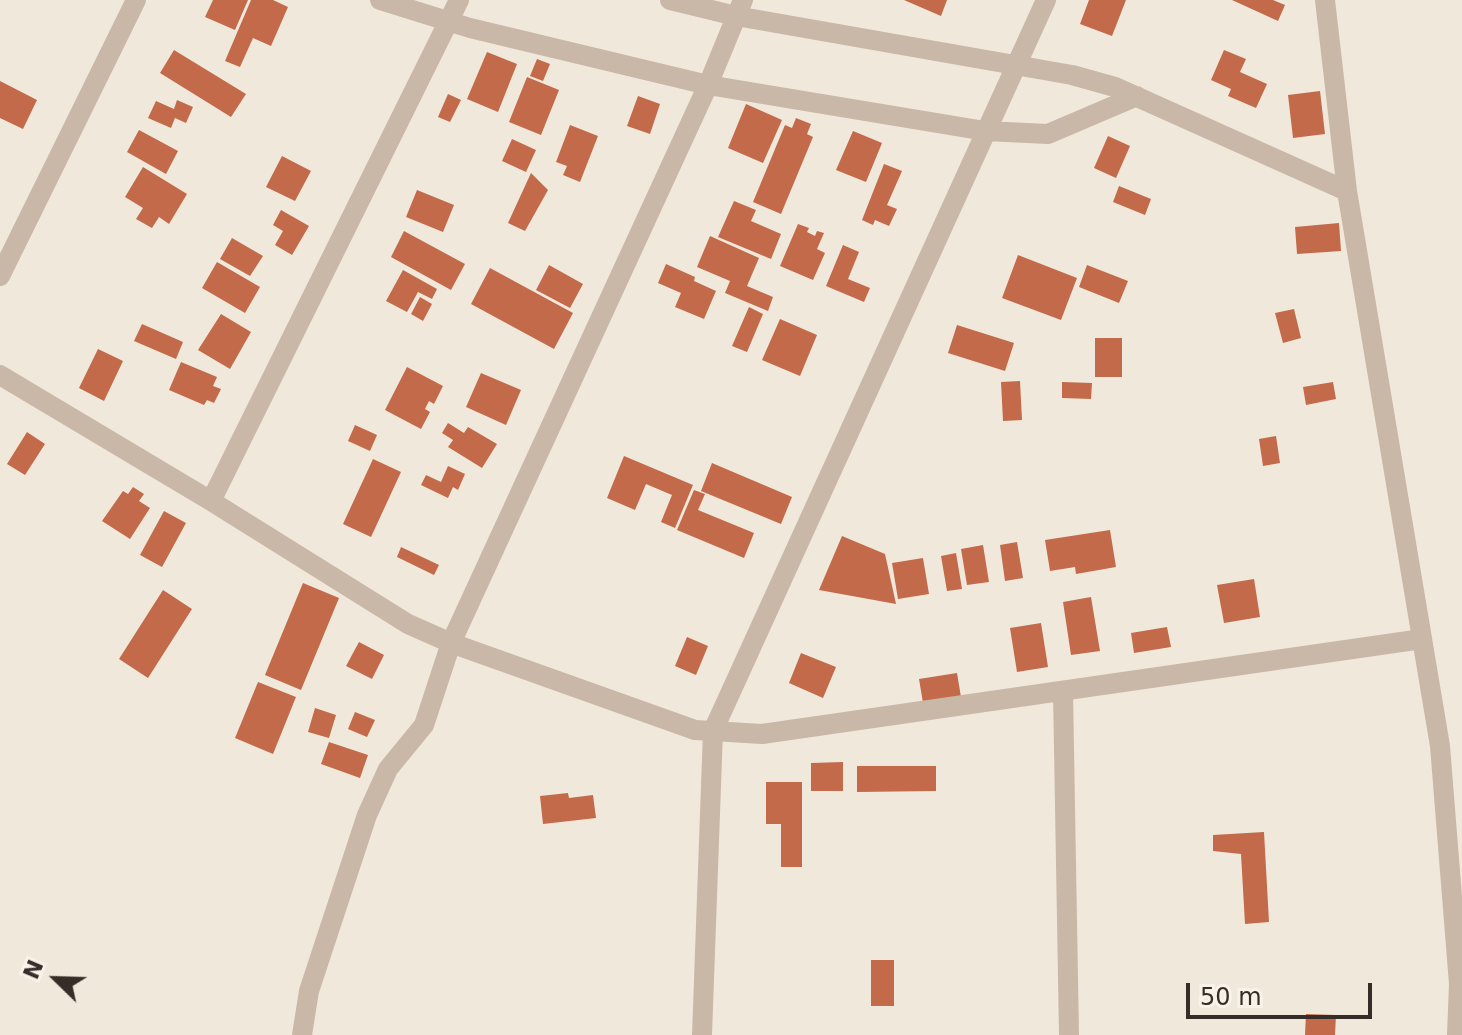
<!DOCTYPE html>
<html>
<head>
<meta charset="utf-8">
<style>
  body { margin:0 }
  #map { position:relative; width:1462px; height:1035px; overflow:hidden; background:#f1e8dc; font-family:"DejaVu Sans",sans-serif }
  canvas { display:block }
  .north { position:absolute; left:16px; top:939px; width:80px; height:80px; -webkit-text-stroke:6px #f9f2e8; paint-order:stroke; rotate:293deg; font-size:22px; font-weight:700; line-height:32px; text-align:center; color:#362d28 }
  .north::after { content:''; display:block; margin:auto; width:28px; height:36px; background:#362d28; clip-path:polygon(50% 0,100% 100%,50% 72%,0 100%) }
  .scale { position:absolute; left:1186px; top:983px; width:186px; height:36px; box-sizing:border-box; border:4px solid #362d28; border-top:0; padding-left:10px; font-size:24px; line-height:28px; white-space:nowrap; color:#362d28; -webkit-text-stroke:6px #f9f2e8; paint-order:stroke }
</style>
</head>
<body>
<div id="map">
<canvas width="1462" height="1035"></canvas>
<div class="north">N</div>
<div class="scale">50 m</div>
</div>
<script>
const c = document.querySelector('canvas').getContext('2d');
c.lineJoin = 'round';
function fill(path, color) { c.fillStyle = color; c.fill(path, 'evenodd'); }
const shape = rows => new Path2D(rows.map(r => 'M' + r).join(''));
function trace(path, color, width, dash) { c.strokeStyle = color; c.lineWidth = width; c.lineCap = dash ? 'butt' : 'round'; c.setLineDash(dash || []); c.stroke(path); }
const building = shape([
  [213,0,248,0,235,30,205,17],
  [251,0,273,0,288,7,271,46,253,38,240,67,225,61],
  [904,0,947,0,941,16],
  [1089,0,1126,0,1112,36,1080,24],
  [1232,0,1273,0,1285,5,1278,21],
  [174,50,246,94,231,117,160,73],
  [1224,50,1246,59,1240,72,1267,84,1256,108,1228,96,1231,89,1211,80],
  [487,52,517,64,498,112,467,99],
  [537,59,550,64,543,81,530,76],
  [527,77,559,90,541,135,509,122],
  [0,81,37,100,23,129,0,118],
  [1320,91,1325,134,1293,138,1288,95],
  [448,94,461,100,450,122,438,117],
  [638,96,660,104,650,134,627,126],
  [177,100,193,107,186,123,175,118,171,128,148,118,156,101,174,109],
  [746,104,782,120,763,163,728,148],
  [796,118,811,124,807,134,813,137,781,214,753,202,785,125,792,128],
  [570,125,598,136,580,182,563,175,567,166,556,162],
  [139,130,178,151,166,174,127,152],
  [853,131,882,143,866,182,836,170],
  [1108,136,1130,146,1116,178,1094,168],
  [512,139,536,150,526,172,502,161],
  [282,156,311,171,295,201,266,187],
  [884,164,902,171,887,205,897,209,889,226,875,220,873,225,862,220],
  [143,167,187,194,169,224,159,217,152,228,136,219,143,208,125,197],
  [531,173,548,190,525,231,508,223],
  [1119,186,1151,199,1145,215,1113,202],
  [417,190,454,205,443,232,406,217],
  [734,201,756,210,751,221,781,234,771,259,718,237],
  [281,210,309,226,292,255,275,245,283,231,273,225],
  [1339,223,1341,251,1297,254,1295,227],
  [798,224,809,228,807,232,815,236,817,231,824,233,817,249,825,253,813,280,780,266],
  [404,231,465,264,451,290,391,257],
  [710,236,759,258,747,286,773,297,768,311,725,293,730,281,697,267],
  [232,238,263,256,250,276,220,259],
  [843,245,859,252,848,279,870,288,864,302,826,286],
  [1018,255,1077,278,1061,320,1002,298],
  [217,262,260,287,245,313,202,288],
  [666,264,695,277,694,281,716,291,704,319,675,307,681,293,658,283],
  [549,265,583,284,570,308,536,290],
  [1087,265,1128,281,1119,303,1079,287],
  [490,268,573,313,554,349,471,304],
  [403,270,437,289,432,299,418,292,407,312,386,301],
  [420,297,432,304,423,321,411,314],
  [749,307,763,314,747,352,732,346],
  [1294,309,1301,338,1283,343,1275,313],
  [221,314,251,332,230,369,198,350],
  [780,319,817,335,800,376,762,360],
  [142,324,183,342,176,359,134,341],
  [957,325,1014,343,1005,371,948,353],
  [1095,338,1122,338,1122,377,1095,377],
  [98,349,123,361,104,401,79,388],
  [181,362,217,377,213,386,221,389,214,403,207,400,204,405,169,390],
  [407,367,443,386,434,404,429,401,425,409,430,412,421,429,385,410],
  [481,373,521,390,506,425,466,407],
  [1020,381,1022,420,1003,421,1001,382],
  [1062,382,1092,383,1091,399,1062,398],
  [1333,382,1336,399,1306,405,1303,387],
  [448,423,464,433,468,427,497,444,482,468,448,447,453,440,442,433],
  [355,425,377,435,370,451,348,441],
  [27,432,45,444,25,475,7,464],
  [1276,436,1280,463,1263,466,1259,439],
  [624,456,693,485,675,528,661,522,672,495,646,484,635,510,607,498],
  [373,459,401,472,371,537,343,524],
  [712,463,792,497,781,524,701,491],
  [448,466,465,474,458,490,453,487,448,498,421,485,426,475,441,482],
  [133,487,144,494,139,501,150,508,130,539,102,521,123,491,128,494],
  [694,490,705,494,698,510,754,533,744,558,677,530],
  [164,511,186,523,162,567,140,555],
  [1110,530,1116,567,1076,574,1075,567,1050,571,1045,540],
  [842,536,885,554,896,604,819,590],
  [1017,542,1023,578,1005,581,1000,545],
  [983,545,989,582,967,585,961,549],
  [401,547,439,565,434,575,397,557],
  [956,553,962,589,947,591,941,556],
  [923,558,929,594,898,599,892,563],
  [1254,579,1260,617,1224,623,1217,585],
  [303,583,339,598,301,690,265,675],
  [163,590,192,609,148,678,119,659],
  [1091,597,1100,651,1071,655,1063,602],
  [1041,623,1048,667,1017,672,1010,628],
  [1167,627,1171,647,1134,653,1131,633],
  [687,637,708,646,696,675,675,666],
  [359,642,384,655,372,679,346,666],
  [801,653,836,667,823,698,789,683],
  [957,673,961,697,923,703,919,679],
  [258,682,296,697,273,754,235,738],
  [315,708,336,715,329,738,308,732],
  [355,712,375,720,367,737,348,729],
  [329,742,368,755,360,778,321,764],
  [843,762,843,791,811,791,811,763],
  [857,766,936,766,936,791,857,792],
  [766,782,802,782,802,867,781,867,781,824,766,824],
  [568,793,569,798,593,795,596,818,543,824,540,796],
  [1264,832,1269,922,1245,924,1241,854,1213,851,1213,835],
  [871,960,894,960,894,1006,871,1006],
  [1306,1014,1336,1015,1335,1035,1305,1035]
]);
const street = shape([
  [380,0,470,28,708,85,985,131,1048,134,1137,96],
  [670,0,736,16,1072,75,1115,87,1347,191],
  [1325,0,1347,191,1440,746,1459,984,1457,1035],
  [0,276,136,0],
  [0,375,211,501,408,624,451,643,695,730,762,734,1422,639],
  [211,501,459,0],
  [1063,691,1069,1035],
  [302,1035,309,991,367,815,388,769,424,725,451,643,708,85,743,0],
  [702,1035,713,731,1046,0]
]);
fill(building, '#c26a49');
trace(street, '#c9b8a8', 20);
</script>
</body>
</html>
